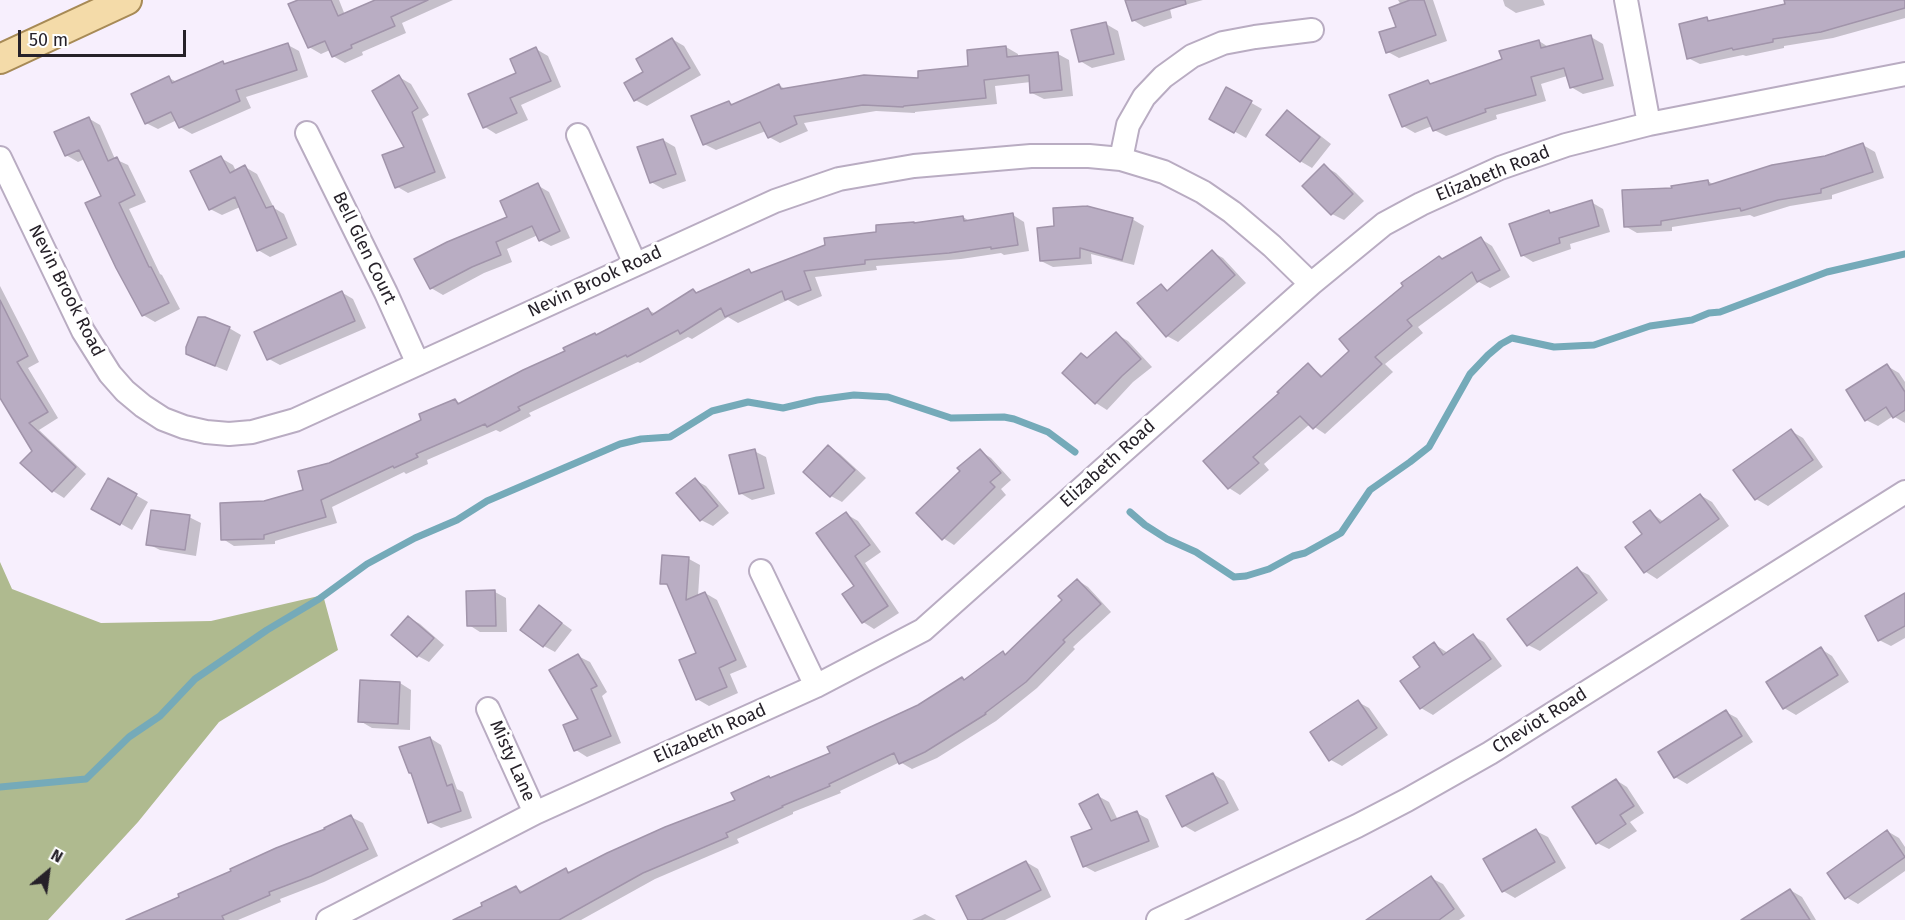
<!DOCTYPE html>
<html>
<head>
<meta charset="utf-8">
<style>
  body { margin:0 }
  #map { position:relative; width:1905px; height:920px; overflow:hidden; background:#f7effd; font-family:"Fira Sans",sans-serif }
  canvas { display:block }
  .north { position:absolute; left:18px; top:842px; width:60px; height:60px; -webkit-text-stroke:4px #fff; paint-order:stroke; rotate:29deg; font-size:16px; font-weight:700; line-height:24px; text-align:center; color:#262129 }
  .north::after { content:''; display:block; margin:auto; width:21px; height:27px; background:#262129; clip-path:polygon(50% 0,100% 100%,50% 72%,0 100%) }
  .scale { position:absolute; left:18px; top:30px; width:168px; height:27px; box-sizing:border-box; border:3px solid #262129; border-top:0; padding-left:8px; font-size:18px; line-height:21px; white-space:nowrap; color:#262129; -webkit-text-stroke:4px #fff; paint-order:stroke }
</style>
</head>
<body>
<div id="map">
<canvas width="1905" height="920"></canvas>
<div class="north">N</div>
<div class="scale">50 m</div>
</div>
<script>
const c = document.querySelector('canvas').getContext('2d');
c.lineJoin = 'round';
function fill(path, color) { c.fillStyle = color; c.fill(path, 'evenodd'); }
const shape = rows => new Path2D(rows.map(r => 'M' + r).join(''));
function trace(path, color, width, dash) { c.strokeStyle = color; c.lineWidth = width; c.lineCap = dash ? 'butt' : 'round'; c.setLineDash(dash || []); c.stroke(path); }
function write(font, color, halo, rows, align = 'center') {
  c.font = font + ' "Fira Sans",sans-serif'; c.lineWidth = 6; c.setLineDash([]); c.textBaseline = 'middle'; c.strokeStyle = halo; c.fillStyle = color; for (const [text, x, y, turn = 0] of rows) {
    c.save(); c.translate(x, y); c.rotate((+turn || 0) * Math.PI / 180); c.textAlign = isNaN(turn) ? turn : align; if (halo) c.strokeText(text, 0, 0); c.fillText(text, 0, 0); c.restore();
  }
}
const forest = shape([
  [0,562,12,589,101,623,211,621,323,595,338,650,219,722,138,822,48,920,0,920]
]);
const shadow = shape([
  [302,0,339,0,345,15,379,0,453,0,402,23,406,33,362,52,363,55,345,63,333,56,330,50,321,54,309,47],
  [1126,0,1203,0,1170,9,1172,18,1144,27,1133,20],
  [1398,0,1433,0,1447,41,1399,58,1388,52,1397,27,1401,5],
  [1503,0,1543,0,1545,5,1516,13,1505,6],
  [1785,0,1905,0,1905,18,1833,38,1784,46,1784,48,1746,56,1743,55,1700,64,1688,58,1707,19,1712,22,1786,5],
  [1106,24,1118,31,1125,60,1092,68,1080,61],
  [1591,37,1603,44,1614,86,1583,94,1571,87,1567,76,1541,84,1546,101,1496,115,1497,119,1446,136,1434,130,1432,126,1415,133,1403,126,1428,81,1433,85,1504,60,1539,41,1550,48],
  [672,39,684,46,701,75,647,106,635,100,645,72],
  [288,45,299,51,308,77,246,97,251,108,192,134,180,127,177,120,158,129,146,123,169,78,177,82,222,62,226,64],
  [1006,47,1018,54,1018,58,1058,54,1069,60,1073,96,1044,99,1032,93,1031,82,995,86,997,104,915,112,915,113,876,111,804,123,808,131,780,143,769,137,766,131,716,150,704,144,729,102,734,105,779,85,785,89,920,79,970,67],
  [536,49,548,56,561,87,521,105,528,120,496,134,485,127],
  [399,77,411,84,429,115,422,119,446,178,408,193,396,186,406,148],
  [1227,89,1262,109,1246,138,1211,118],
  [1287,112,1299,119,1331,144,1312,168,1300,161],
  [88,118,100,125,115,159,128,165,146,202,129,209,160,274,162,275,180,309,155,322,143,315,103,197,85,159,78,162,66,155],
  [663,140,675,147,686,181,663,189,651,182],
  [1863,145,1875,152,1884,178,1832,195,1832,199,1790,206,1754,217,1750,215,1672,227,1672,231,1637,233,1625,226,1673,190,1708,181,1714,185,1825,158],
  [221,158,233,165,236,171,245,167,257,174,274,208,284,214,297,245,270,257,258,250,240,207,222,215,210,209],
  [1324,166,1336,173,1364,201,1344,220,1332,214,1304,186],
  [537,185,549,192,570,238,551,246,540,240,538,235,507,249,512,262,484,273,443,295,431,288,509,217],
  [1591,202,1603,209,1610,232,1570,244,1571,249,1533,262,1522,255,1549,212,1552,214],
  [1013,215,1024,222,1029,251,1004,255,1001,253,961,259,876,266,877,270,815,277,822,296,798,306,788,300,738,323,728,317,692,339,688,337,640,363,638,362,529,413,531,416,500,432,496,430,427,460,428,464,406,474,404,472,332,507,337,523,275,541,275,544,234,546,223,539,264,503,305,492,330,464,423,421,455,400,461,404,567,351,595,334,598,336,648,310,656,314,693,291,698,294,748,270,754,273,913,223,963,217,971,222],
  [1132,219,1144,226,1134,265,1091,254,1092,264,1053,267,1041,261],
  [1481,239,1492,246,1510,277,1490,288,1479,282,1418,327,1423,333,1385,364,1393,372,1325,434,1310,424,1264,464,1269,470,1240,495,1229,488,1205,461,1281,393,1308,365,1324,377,1351,351,1439,257,1444,260],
  [1212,252,1223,258,1246,283,1178,342,1167,336,1161,286,1169,291],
  [0,286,39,362,28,368,58,418,39,430,86,474,64,498,53,491,33,451,0,396],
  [341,292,353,299,366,328,280,365,269,359],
  [229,328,241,335,227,371,200,360,188,354],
  [1116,334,1128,341,1152,367,1133,382,1107,410,1096,403,1082,355,1089,359],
  [1887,366,1899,373,1905,382,1905,423,1893,416,1878,426,1866,420],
  [1791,431,1803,438,1823,467,1768,506,1756,499,1736,470],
  [828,447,840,454,866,478,842,502,831,496],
  [754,451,766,457,775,494,752,500,740,493],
  [980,451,991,458,1011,480,1001,489,1006,495,954,545,943,538],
  [109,480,148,502,132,530,93,508],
  [695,480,706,486,729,513,713,526,701,520],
  [1700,495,1712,502,1729,526,1657,579,1646,572,1627,547,1644,534,1650,512,1664,522],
  [846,514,858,521,881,552,865,563,899,613,874,629,863,622],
  [189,517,201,523,196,556,160,550,148,544],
  [689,559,700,565,698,596,705,593,717,600,747,667,730,674,738,693,709,706,697,699,698,654,670,587,662,583],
  [1577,569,1589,575,1608,600,1540,651,1528,645],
  [1077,580,1088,587,1111,612,1073,647,1075,649,1037,688,996,721,937,758,912,769,900,762,840,791,841,793,793,812,793,814,737,839,739,843,655,879,581,920,456,920,516,888,524,892,566,870,572,873,737,801,771,779,832,754,918,707,962,679,966,681,1003,653,1007,655,1064,600],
  [495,592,506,598,507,632,480,632,469,625],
  [1905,595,1905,638,1891,646,1879,640],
  [540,607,572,630,555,652,544,646],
  [408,617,420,624,444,645,429,662,418,656],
  [1473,636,1484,642,1502,666,1433,715,1421,708,1402,682,1422,667,1434,644,1448,653],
  [1821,649,1832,656,1849,682,1796,715,1784,708],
  [578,656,590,662,607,692,602,696,621,743,587,757,576,750,580,720],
  [400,683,411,690,410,730,372,728,360,721],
  [1358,702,1369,708,1388,735,1342,766,1331,760],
  [1726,712,1737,718,1753,742,1687,784,1675,777],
  [430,738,441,745,457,789,463,792,472,818,441,828,429,822,413,774,410,772],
  [1213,774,1224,781,1239,810,1195,832,1183,825],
  [1616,780,1627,787,1644,813,1630,822,1637,831,1609,849,1597,843],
  [1098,796,1109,802,1118,820,1137,813,1148,819,1159,847,1095,872,1084,866,1094,829],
  [351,817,363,823,378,856,324,882,280,899,281,902,238,920,130,920,327,830],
  [1536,831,1548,837,1566,868,1515,898,1503,891],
  [1887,831,1899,838,1905,847,1905,871,1858,904,1846,897],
  [1026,862,1038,869,1051,897,1005,920,969,920],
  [1431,878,1443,884,1465,916,1459,920,1369,920],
  [1790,890,1802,897,1816,920,1743,920],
  [925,914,936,920,912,920]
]);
const stream = shape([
  [1130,512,1145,525,1167,539,1196,552,1234,577,1246,576,1269,569,1293,556,1305,553,1341,533,1370,490,1410,462,1429,447,1470,374,1488,355,1501,344,1512,338,1554,347,1594,345,1650,326,1692,320,1709,313,1720,312,1827,272,1905,254],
  [0,787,86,779,129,737,160,716,195,679,267,630,319,599,367,564,415,538,457,520,487,501,620,444,641,439,670,437,712,411,748,402,783,408,817,400,854,395,888,397,951,418,1004,417,1014,419,1048,432,1075,452]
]);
const building = shape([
  [298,0,331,0,338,16,375,0,428,0,391,17,395,26,351,45,352,48,332,57,325,41,308,48,288,4,298,0],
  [1125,0,1185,0,1186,4,1132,21,1125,0],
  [1410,0,1424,0,1436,35,1386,53,1379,32,1396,27,1389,8,1410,0],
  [1784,0,1905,0,1905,8,1821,32,1773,39,1773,42,1733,50,1732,48,1687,59,1679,24,1707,17,1708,21,1785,4,1784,0],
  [1106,22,1114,54,1079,62,1071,30,1106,22],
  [1591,35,1603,79,1570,88,1564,68,1531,77,1536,95,1485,109,1486,112,1433,131,1427,117,1402,127,1389,95,1428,80,1430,84,1502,59,1499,51,1539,40,1541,48,1591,35],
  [672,38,690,68,634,101,624,83,643,72,636,59,672,38],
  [288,43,297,70,236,90,240,101,179,128,171,112,145,124,131,94,169,76,172,83,223,61,224,64,288,43],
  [1006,46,1007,57,1058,52,1062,90,1030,93,1029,75,984,80,986,98,904,106,903,107,863,105,794,116,797,124,768,138,760,122,703,145,691,116,729,101,731,105,779,84,781,89,864,75,918,78,918,71,968,66,967,50,1006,46],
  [536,47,551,81,510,98,517,113,483,128,468,94,516,73,510,59,536,47],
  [399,75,418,108,412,112,435,172,395,188,382,155,404,147,372,91,399,75],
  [1226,87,1252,101,1234,133,1209,119,1226,87],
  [1287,110,1320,137,1300,162,1266,135,1287,110],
  [89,117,108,161,117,157,135,195,119,203,149,267,151,267,169,303,142,316,116,268,85,203,101,196,79,150,65,156,54,132,89,117],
  [663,139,676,174,650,183,637,147,663,139],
  [1863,143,1873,172,1821,189,1821,193,1778,200,1741,211,1740,208,1661,221,1661,225,1624,227,1622,190,1672,188,1671,186,1708,180,1709,185,1772,165,1825,156,1863,143],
  [221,156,230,173,245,165,266,208,273,206,287,238,257,251,235,197,209,210,190,171,221,156],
  [1324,164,1353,194,1331,215,1302,186,1324,164],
  [538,183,560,231,539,241,532,226,496,242,501,255,472,267,430,289,414,259,447,242,507,217,500,201,538,183],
  [1592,200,1599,226,1559,238,1560,243,1521,256,1509,224,1549,210,1550,213,1592,200],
  [1087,206,1133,218,1122,260,1080,248,1080,258,1040,261,1037,228,1054,226,1053,208,1087,206],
  [1013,213,1018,245,991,249,991,247,949,253,865,260,865,264,804,271,811,290,785,300,782,291,725,317,721,308,680,334,678,330,627,357,626,355,518,407,520,410,487,427,485,424,416,454,418,457,394,468,393,466,321,500,326,517,264,535,264,539,221,540,220,503,264,501,303,490,298,471,329,463,421,420,419,414,455,399,458,404,523,370,565,351,563,348,595,333,596,335,648,308,652,315,693,289,696,293,749,269,751,273,825,245,824,238,876,232,876,225,914,222,914,223,963,216,964,221,1013,213],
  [1481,237,1500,270,1477,282,1472,272,1407,320,1412,326,1375,357,1382,364,1313,429,1300,416,1253,457,1259,463,1228,489,1203,461,1279,393,1277,392,1308,363,1321,377,1349,351,1339,339,1403,286,1401,283,1439,256,1442,259,1481,237],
  [1212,250,1235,275,1166,337,1137,303,1161,284,1167,291,1212,250],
  [342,291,355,321,267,360,254,332,342,291],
  [0,300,28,356,17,362,48,412,29,423,76,467,52,492,20,463,32,451,0,398,0,300],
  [198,317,205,317,230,327,215,366,186,354,186,347,198,317],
  [1116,332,1141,359,1122,376,1095,404,1062,373,1081,353,1087,358,1116,332],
  [1887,364,1905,392,1905,410,1893,418,1886,407,1865,421,1846,390,1887,364],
  [1791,429,1813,460,1755,500,1733,470,1791,429],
  [828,445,855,470,830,497,803,472,828,445],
  [755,449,764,488,739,494,729,455,755,449],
  [980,449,1001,473,990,482,995,487,942,540,916,513,960,471,957,468,980,449],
  [108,478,137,494,120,525,91,509,108,478],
  [695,478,718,506,700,521,676,493,695,478],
  [1700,494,1719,519,1644,573,1625,547,1642,534,1633,522,1650,510,1660,523,1700,494],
  [151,510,190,515,185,550,146,545,151,510],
  [846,512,870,545,855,556,888,606,862,623,842,594,854,586,816,533,846,512],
  [662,555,689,557,686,600,705,592,736,660,719,668,727,687,696,700,679,660,696,653,667,584,660,584,662,555],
  [1577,567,1597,593,1527,646,1507,619,1577,567],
  [1077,579,1101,604,1063,640,1065,642,1026,682,985,713,986,714,925,752,899,764,894,753,829,784,830,786,782,806,783,807,726,833,728,837,643,873,559,920,453,920,482,906,481,903,516,886,520,893,566,868,568,873,607,853,665,827,735,800,731,793,769,776,770,778,830,753,827,747,918,705,962,677,964,680,1003,651,1005,655,1062,600,1058,596,1077,579],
  [495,590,496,626,467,626,466,591,495,590],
  [1905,593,1905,626,1878,641,1865,616,1905,593],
  [539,605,562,623,543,647,520,630,539,605],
  [408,616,434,638,417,657,391,635,408,616],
  [1473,634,1491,659,1420,709,1400,681,1420,667,1413,657,1434,642,1443,655,1473,634],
  [1821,647,1838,675,1783,709,1766,682,1821,647],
  [578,654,597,686,591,689,611,736,574,751,563,725,578,719,549,670,578,654],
  [360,680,400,682,398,724,358,722,360,680],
  [1358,700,1377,728,1329,761,1310,732,1358,700],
  [1726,710,1742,736,1674,778,1658,752,1726,710],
  [430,737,447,786,452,784,461,811,428,823,411,773,409,773,399,747,430,737],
  [1213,773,1228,803,1182,827,1166,796,1213,773],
  [1616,779,1634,806,1620,815,1626,824,1596,844,1572,807,1616,779],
  [1098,794,1111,821,1137,811,1149,841,1083,867,1071,837,1092,829,1079,804,1098,794],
  [351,815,368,849,311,876,269,892,270,895,222,916,224,920,126,920,179,897,178,894,231,871,230,869,276,848,325,829,324,828,351,815],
  [1536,829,1555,862,1502,892,1483,859,1536,829],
  [1887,830,1905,857,1845,899,1827,873,1887,830],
  [1026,861,1041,890,981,920,968,920,956,896,1026,861],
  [1431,876,1454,909,1439,920,1366,920,1431,876],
  [1790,889,1810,920,1741,920,1790,889]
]);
const minor = shape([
  [1626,0,1649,124],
  [307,133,386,293,418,364],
  [578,135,635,264],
  [0,158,83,331,110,374,125,391,143,406,163,419,184,427,206,432,229,434,252,432,295,420,775,201,839,179,914,166,1031,156,1089,156,1121,159,1164,172,1203,192,1232,212,1272,246,1311,284],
  [1121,159,1128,125,1144,97,1163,77,1192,56,1223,43,1255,37,1312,30],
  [761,571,816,686],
  [488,709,535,813],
  [328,920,535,813,816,686,923,630,1311,284,1384,224,1421,204,1500,168,1566,145,1649,124,1905,74],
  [1158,920,1357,826,1407,800,1490,753,1905,492]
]);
const major = shape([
  [0,59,127,0]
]);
const streetNames = [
  ["Elizabeth Road",1493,174,-22],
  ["Bell Glen Court",364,248,64],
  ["Nevin Brook Road",595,282,-25],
  ["Nevin Brook Road",66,291,63],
  ["Elizabeth Road",1108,464,-42],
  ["Cheviot Road",1540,721,-32],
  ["Elizabeth Road",710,734,-24],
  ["Misty Lane",512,761,66]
];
fill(forest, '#afba8f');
fill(shadow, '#0003');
trace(stream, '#75aab9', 7);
fill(building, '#b9adc3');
trace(building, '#a194aa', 1.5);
trace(minor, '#b9acc2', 26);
trace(major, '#a78a56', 32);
trace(minor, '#fff', 22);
trace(major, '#f4dba9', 28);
write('18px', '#262129', '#fff', streetNames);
</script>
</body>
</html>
